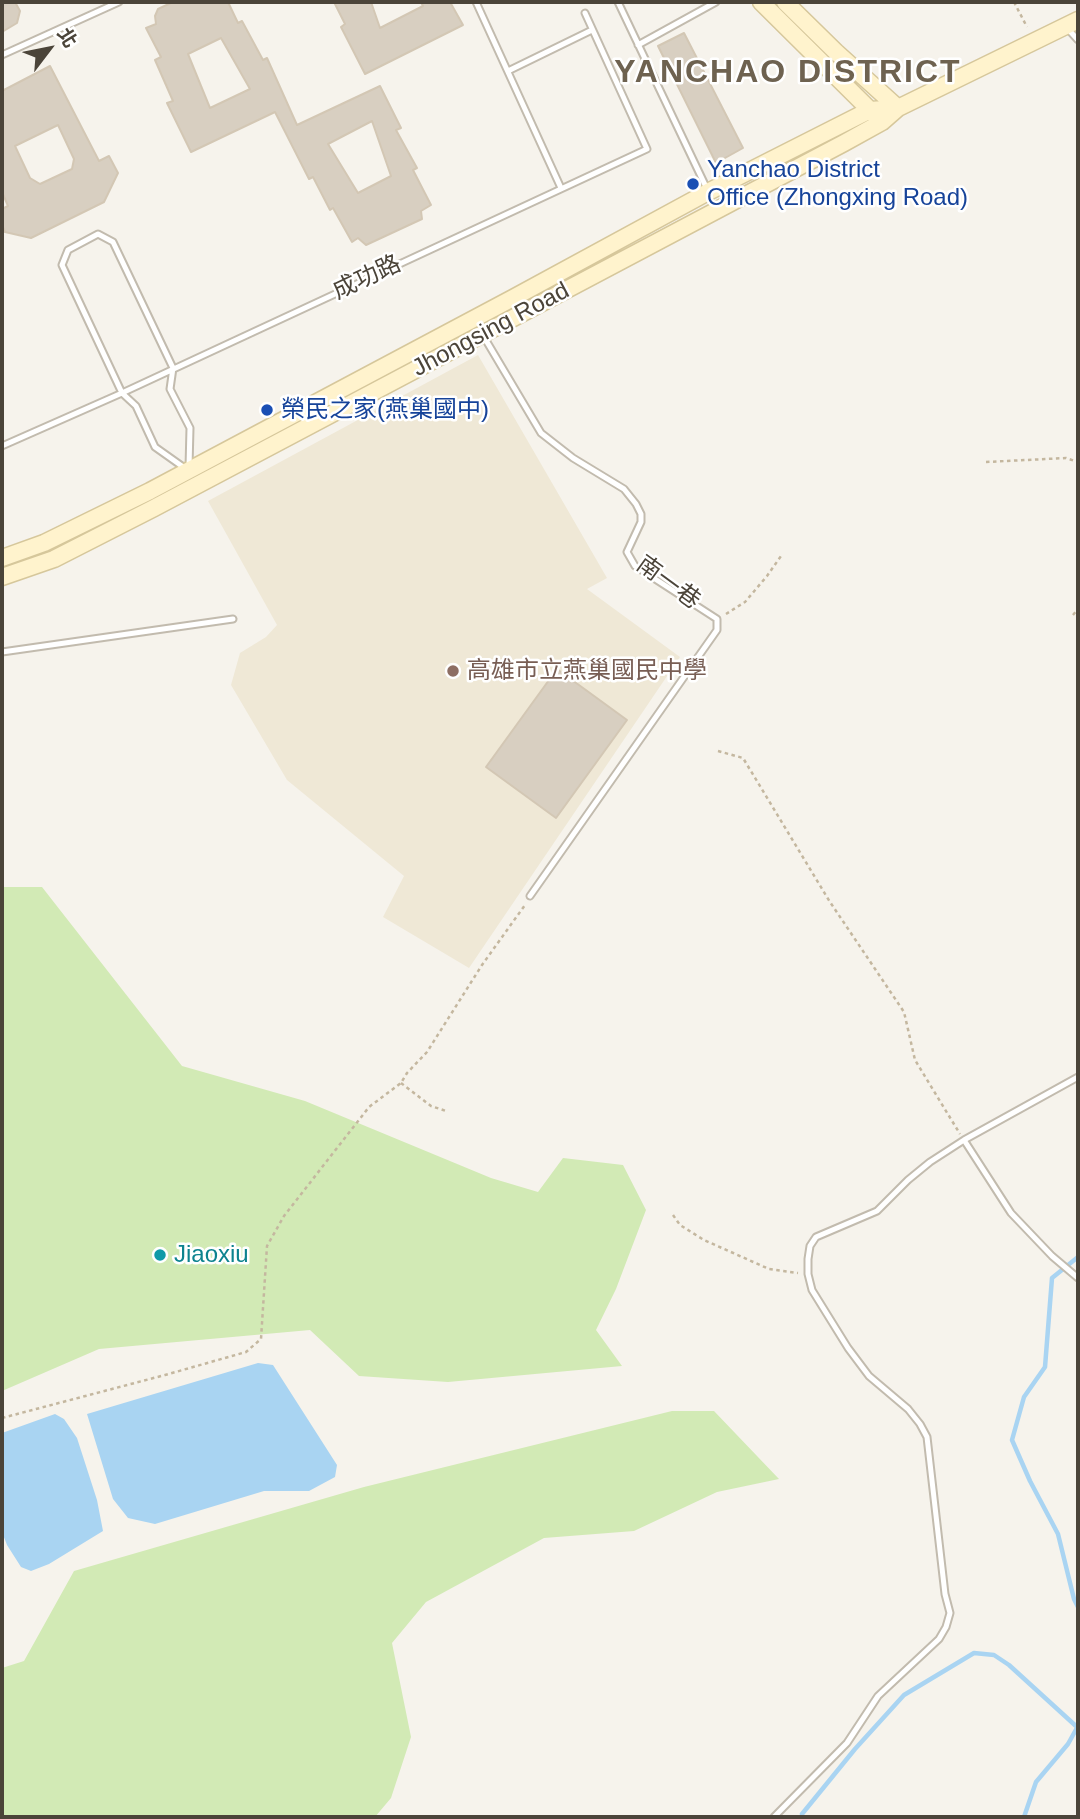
<!DOCTYPE html>
<html>
<head>
<meta charset="utf-8">
<style>
  body { margin:0 }
  #map { position:relative; width:1080px; height:1819px; overflow:hidden; background:#f6f3ec; font-family:Helvetica,"Noto Sans TC",sans-serif }
  canvas { display:block }
  .frame { position:absolute; inset:0; border:4px solid #4b4439; pointer-events:none }
  .north { position:absolute; left:14px; top:14px; width:70px; height:70px; -webkit-text-stroke:5px #fff; paint-order:stroke; rotate:58deg; font-size:19px; font-weight:700; line-height:28px; text-align:center; color:#4b4439 }
  .north::after { content:''; display:block; margin:auto; width:24px; height:32px; background:#4b4439; clip-path:polygon(50% 0,100% 100%,50% 72%,0 100%) }
</style>
</head>
<body>
<div id="map">
<canvas width="1080" height="1819"></canvas>
<div class="frame"></div>
<div class="north">北</div>
</div>
<script>
const c = document.querySelector('canvas').getContext('2d');
c.lineJoin = 'round';
function fill(path, color) { c.fillStyle = color; c.fill(path, 'evenodd'); }
const shape = rows => new Path2D(rows.map(r => 'M' + r).join(''));
function trace(path, color, width, dash) { c.strokeStyle = color; c.lineWidth = width; c.lineCap = dash ? 'butt' : 'round'; c.setLineDash(dash || []); c.stroke(path); }
function write(font, color, halo, rows, align = 'center') {
  c.font = font + ' Helvetica,"Noto Sans TC",sans-serif'; c.lineWidth = 5; c.setLineDash([]); c.textBaseline = 'middle'; c.strokeStyle = halo; c.fillStyle = color; for (const [text, x, y, turn = 0] of rows) {
    c.save(); c.translate(x, y); c.rotate((+turn || 0) * Math.PI / 180); c.textAlign = isNaN(turn) ? turn : align; if (halo) c.strokeText(text, 0, 0); c.fillText(text, 0, 0); c.restore();
  }
}
const education = shape([
  [478,355,607,578,587,589,680,657,469,968,383,917,404,876,287,780,231,685,240,653,266,637,277,625,208,501]
]);
const green = shape([
  [2,887,42,887,182,1066,305,1101,491,1178,538,1192,563,1158,623,1165,646,1210,616,1289,596,1330,622,1366,448,1382,359,1376,310,1330,99,1349,2,1391],
  [672,1411,714,1411,779,1479,717,1492,634,1531,544,1538,426,1602,392,1643,411,1737,391,1798,375,1817,2,1817,2,1668,24,1661,74,1571,364,1487]
]);
const water = shape([
  [258,1363,273,1365,337,1465,335,1477,309,1491,264,1491,155,1524,128,1518,113,1499,87,1414],
  [55,1414,64,1419,77,1438,97,1500,103,1531,49,1564,31,1571,21,1567,7,1545,2,1532,2,1433]
]);
const stream = shape([
  [1078,1257,1052,1278,1045,1367,1024,1397,1012,1440,1030,1481,1058,1534,1074,1599,1078,1607],
  [802,1814,855,1749,904,1695,974,1653,994,1655,1009,1665,1077,1727],
  [1024,1817,1036,1782,1068,1744,1078,1726]
]);
const building = shape([
  [2,2,15,2,20,11,17,23,2,32,2,2],
  [173,2,228,2,238,23,242,21,263,60,267,58,297,125,380,86,401,128,396,130,417,168,413,170,431,205,421,211,422,219,366,245,358,238,352,242,333,208,330,210,313,177,309,179,275,112,191,152,167,103,173,101,155,60,161,57,146,28,156,24,155,16,158,9,173,2],
  [221,38,250,89,210,108,188,54,221,38],
  [372,121,391,176,358,193,328,144,372,121],
  [334,2,371,2,380,28,423,6,421,2,450,2,463,25,365,74,341,27,345,24,334,2],
  [684,33,743,148,716,163,658,46,684,33],
  [50,66,99,161,109,156,118,173,104,202,31,238,5,232,2,225,2,209,8,206,2,192,2,91,50,66],
  [58,125,74,159,72,169,40,184,30,178,15,146,58,125],
  [557,669,627,720,556,818,486,767,557,669]
]);
const path = shape([
  [1014,2,1027,27],
  [986,462,1066,458,1078,462],
  [726,614,745,602,767,576,781,556],
  [1073,615,1078,609],
  [718,751,743,758,830,902,904,1012,915,1060,960,1134],
  [401,1083,431,1106,446,1111],
  [673,1215,680,1225,704,1240,769,1269,798,1273],
  [2,1418,165,1375,246,1352,261,1339,267,1246,284,1216,369,1107,401,1083,407,1073,427,1052,482,965,525,905]
]);
const lane = shape([
  [476,2,561,188],
  [618,2,707,189],
  [1068,29,1078,40],
  [638,45,716,2],
  [2,55,119,2],
  [508,71,592,30],
  [484,337,541,433,573,458,624,489,636,504,641,514,641,522,627,552,635,566,717,619,717,630,530,896],
  [2,446,122,393,647,149,585,13],
  [186,469,155,447,136,406,122,393,62,265,68,250,98,234,113,242,173,368,170,389,190,428,189,467],
  [2,652,233,619],
  [964,1140,1011,1213,1052,1256,1078,1278],
  [774,1817,847,1743,878,1696,939,1639,946,1627,950,1613,945,1594,927,1437,920,1424,908,1409,869,1376,848,1348,812,1290,808,1274,808,1259,810,1246,816,1237,877,1211,908,1180,930,1162,964,1140,1078,1077]
]);
const secondary = shape([
  [761,2,876,116],
  [785,2,836,52,898,108],
  [2,558,44,543,150,491,513,298,708,192,870,110,898,108],
  [2,577,54,559,154,508,844,143,882,122,898,108,1078,20]
]);
const markers = [
  [693,184,7,"#1a4fb4"],
  [267,410,7,"#1a4fb4"],
  [453,671,7,"#8d6e63"],
  [160,1255,7,"#0f9aa8"]
];
const transitNames = [
  ["Yanchao District",707,170],
  ["Office (Zhongxing Road)",707,198],
  ["榮民之家(燕巢國中)",281,410]
];
const streetNames = [
  ["成功路",367,278,-25],
  ["Jhongsing Road",491,330,-28],
  ["南一巷",668,583,36]
];
const educationNames = [
  ["高雄市立燕巢國民中學",467,671]
];
const cultureNames = [
  ["Jiaoxiu",174,1255]
];
const districtNames = [
  ["YANCHAO DISTRICT",788,73]
];
fill(education, '#efe8d6');
fill(green, '#d2eab5');
fill(water, '#a9d4f2');
trace(stream, '#a9d4f2', 4.5);
fill(building, '#d8cfc1');
trace(building, '#d3c7b4', 2);
trace(lane, '#c2bbae', 9);
trace(secondary, '#d6c79b', 19);
trace(path, '#c4b79f', 2.5, [3.5, 3.5]);
trace(lane, '#fff', 5);
trace(secondary, '#fff3cd', 16);
for (const [x, y, r, color] of markers) { const dot = new Path2D(); dot.arc(x, y, r, 0, 2 * Math.PI); c.fillStyle = color; c.fill(dot); trace(dot, '#fff', 2.5); }
write('24px', '#164399', '#fff', transitNames, 'left');
write('24px', '#4b4439', '#fff', streetNames);
write('24px', '#785e54', '#fff', educationNames, 'left');
write('24px', '#0d838f', '#fff', cultureNames, 'left');
c.letterSpacing = '2px';
write('bold 32px', '#6e6250', '#fff', districtNames);
c.letterSpacing = '0px';
</script>
</body>
</html>
